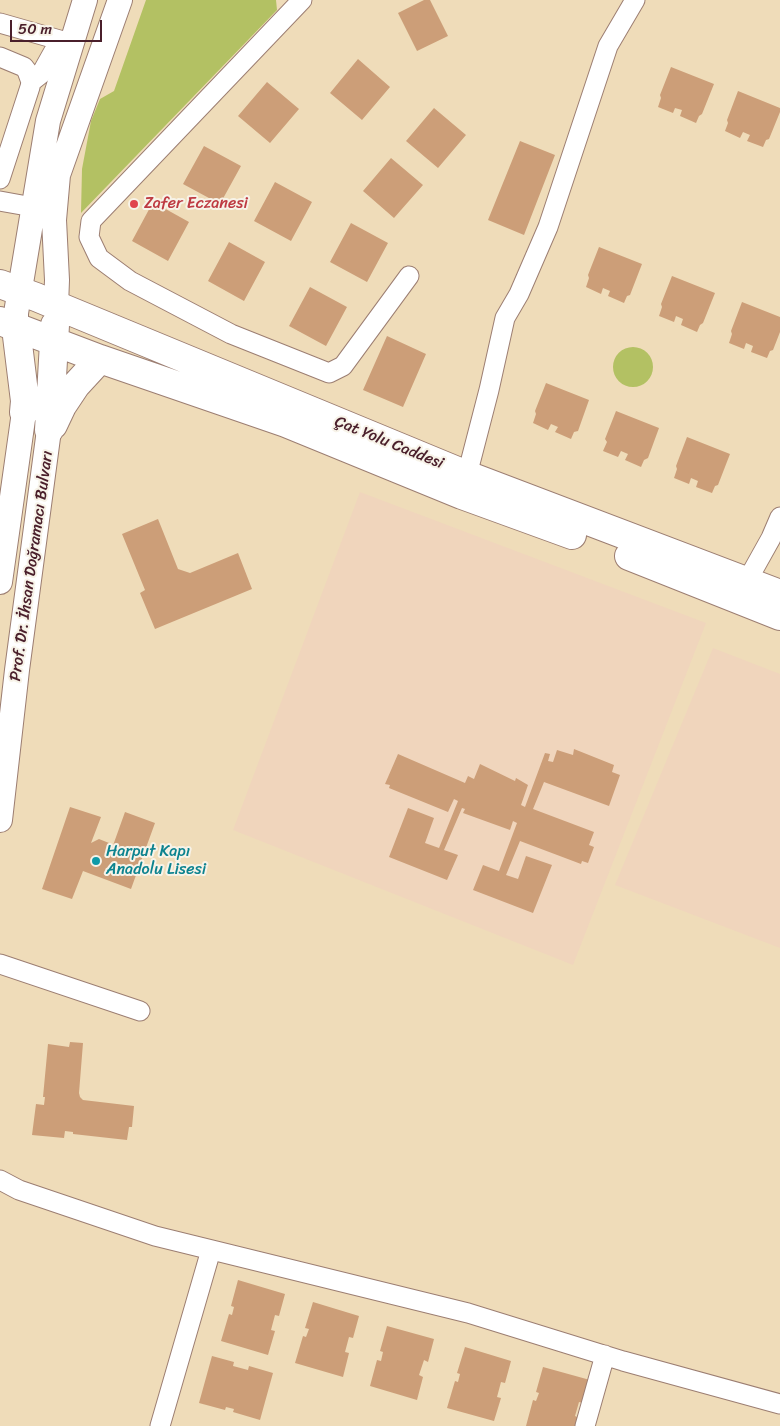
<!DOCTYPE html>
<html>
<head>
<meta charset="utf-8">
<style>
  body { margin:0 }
  #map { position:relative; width:780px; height:1426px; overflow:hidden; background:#efdcb9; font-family:Sriracha,sans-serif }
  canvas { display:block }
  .scale { position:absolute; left:10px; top:20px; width:92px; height:22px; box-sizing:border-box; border:2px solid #4a1f2b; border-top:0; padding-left:6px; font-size:15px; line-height:18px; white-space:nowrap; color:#4a1f2b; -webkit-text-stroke:4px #f7f3e8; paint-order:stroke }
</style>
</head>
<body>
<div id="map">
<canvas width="780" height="1426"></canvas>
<div class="scale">50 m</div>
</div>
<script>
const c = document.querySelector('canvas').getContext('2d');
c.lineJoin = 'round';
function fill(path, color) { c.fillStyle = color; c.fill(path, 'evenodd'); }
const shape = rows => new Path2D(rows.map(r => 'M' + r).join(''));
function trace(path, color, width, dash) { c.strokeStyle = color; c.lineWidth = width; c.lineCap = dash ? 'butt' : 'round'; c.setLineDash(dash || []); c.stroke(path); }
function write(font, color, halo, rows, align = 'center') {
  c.font = font + ' Sriracha,sans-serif'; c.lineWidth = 4; c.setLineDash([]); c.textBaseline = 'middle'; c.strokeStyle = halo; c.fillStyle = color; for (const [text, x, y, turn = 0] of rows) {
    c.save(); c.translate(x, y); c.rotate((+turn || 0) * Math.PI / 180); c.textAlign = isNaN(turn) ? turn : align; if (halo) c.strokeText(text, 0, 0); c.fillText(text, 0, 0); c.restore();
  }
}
const built = shape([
  [360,492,706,623,573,965,233,830],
  [713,648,780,674,780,948,615,885]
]);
const green = shape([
  [146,0,276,0,277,10,81,213,82,169,91,121,100,99,114,91],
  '613 367a20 20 0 1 1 40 0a20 20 0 1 1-40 0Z'
]);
const building = shape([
  [424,0,430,0,448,36,417,51,398,13],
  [358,59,390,87,362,120,330,93],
  [671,67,714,84,702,114,699,116,696,123,680,116,682,110,675,108,673,113,658,107,661,98,660,95],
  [267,82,299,109,270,143,238,116],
  [738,91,780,108,780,112,769,139,766,140,763,147,747,141,750,135,743,132,740,138,725,131,728,123,727,120],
  [434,108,466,135,438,168,406,141],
  [520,141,555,155,524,235,488,220],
  [204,146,241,166,220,204,183,184],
  [391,158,423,185,394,218,363,191],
  [275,182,312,202,291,241,254,221],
  [153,202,189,222,168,261,132,241],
  [351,223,388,243,367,282,330,262],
  [229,242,265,262,244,301,208,281],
  [599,247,642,264,630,295,627,296,624,303,608,296,610,291,603,288,601,294,586,287,589,278,588,275],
  [672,276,715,293,703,323,700,325,697,332,681,325,683,319,676,316,674,322,659,316,662,307,661,304],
  [310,287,347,307,326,346,289,326],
  [742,302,780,317,780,332,773,350,770,351,767,358,751,352,753,346,746,343,744,349,729,343,732,334,731,331],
  [387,336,426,354,403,407,363,390],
  [546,383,589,400,578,431,574,432,571,439,555,432,558,427,551,424,548,430,533,423,536,414,535,411],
  [616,411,659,428,648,458,644,460,641,467,625,460,628,454,621,451,618,457,603,451,607,442,605,439],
  [687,437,730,454,718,485,715,486,712,493,696,487,698,481,691,478,689,484,674,478,677,469,676,466],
  [158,519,178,569,190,573,238,553,252,589,155,629,140,593,145,590,122,534],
  [574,749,614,765,612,772,620,775,609,806,544,782,533,809,594,832,589,845,594,847,588,863,582,861,581,864,520,841,506,875,518,879,526,856,552,865,533,913,473,890,483,865,499,871,517,823,513,821,510,830,463,813,465,809,462,808,444,850,458,855,447,880,389,857,408,808,434,818,425,843,439,848,458,801,454,799,448,812,389,788,390,785,385,784,398,754,465,783,468,776,474,779,480,764,515,781,516,778,528,785,521,805,525,807,545,753,550,754,548,761,553,762,557,750,573,755],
  [70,807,101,817,91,843,99,839,109,843,111,851,125,812,155,823,131,889,83,871,72,899,42,889],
  [70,1042,83,1043,79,1093,80,1097,83,1100,134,1106,132,1127,129,1127,127,1140,73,1134,73,1132,65,1131,64,1138,32,1135,36,1104,44,1105,45,1097,43,1097,48,1044,69,1047],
  [238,1280,285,1294,279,1316,275,1315,271,1330,275,1331,268,1355,221,1341,229,1314,232,1315,234,1307,231,1306],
  [313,1302,359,1316,353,1338,349,1337,345,1352,349,1353,343,1377,295,1363,303,1336,306,1337,309,1329,305,1328],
  [387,1326,434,1339,428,1362,424,1360,419,1375,423,1377,417,1400,370,1386,377,1360,381,1361,383,1352,380,1351],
  [465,1347,511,1361,505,1383,501,1382,497,1397,501,1398,494,1421,447,1408,455,1381,458,1382,460,1374,457,1373],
  [212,1356,234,1362,233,1366,248,1370,249,1366,273,1373,260,1420,233,1412,234,1409,226,1407,225,1410,199,1403],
  [543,1367,590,1380,583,1403,579,1402,575,1416,579,1418,577,1426,526,1426,533,1400,536,1401,539,1393,536,1392]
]);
const minor = shape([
  [302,0,91,221,89,237,99,258,130,281,231,334,329,373,343,366,409,276],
  [0,23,70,43],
  [0,57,24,67,27,71,31,82,30,87,0,179],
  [31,82,41,74,60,40],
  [0,201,33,207],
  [467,475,489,390,505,318,519,294,548,227,608,46,635,0],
  [747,581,771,538,780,517],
  [0,964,140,1011],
  [0,1180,19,1190,155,1236,468,1313,623,1361,780,1404],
  [160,1426,211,1250],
  [585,1426,605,1355]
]);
const major = shape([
  [56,306,57,280,54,220,58,175,120,0],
  [16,328,16,313,48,121,85,0],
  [0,582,24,412],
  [0,820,17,670,49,430]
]);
const highway = shape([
  [0,284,36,297,467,475,780,594],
  [0,321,100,359,286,423,462,495,572,535],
  [16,328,25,401,24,412],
  [53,425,62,406,76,385,100,359],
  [49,430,55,325],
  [629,556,780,616]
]);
const markers = [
  [134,204,5,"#e0444e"],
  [96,861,5,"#0f9aa8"]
];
const healthNames = [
  ["Zafer Eczanesi",144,204]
];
const streetNames = [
  ["Çat Yolu Caddesi",389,443,22],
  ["Prof. Dr. İhsan Doğramacı Bulvarı",32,566,-82]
];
const cultureNames = [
  ["Harput Kapı",106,852],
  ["Anadolu Lisesi",106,870]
];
fill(built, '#f0d5bc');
fill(green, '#b3c163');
fill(building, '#cc9e78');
trace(minor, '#9c7e72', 21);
trace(major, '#9c7e72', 26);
trace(highway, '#9c7e72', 30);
trace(minor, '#fff', 19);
trace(major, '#fff', 24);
trace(highway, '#fff', 28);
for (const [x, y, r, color] of markers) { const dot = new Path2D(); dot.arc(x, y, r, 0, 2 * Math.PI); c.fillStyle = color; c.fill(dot); trace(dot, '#f7f3e8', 2); }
write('16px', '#be3a42', '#f7f3e8', healthNames, 'left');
write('16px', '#4a1f2b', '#f7f3e8', streetNames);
write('16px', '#0d838f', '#f7f3e8', cultureNames, 'left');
</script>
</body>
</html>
